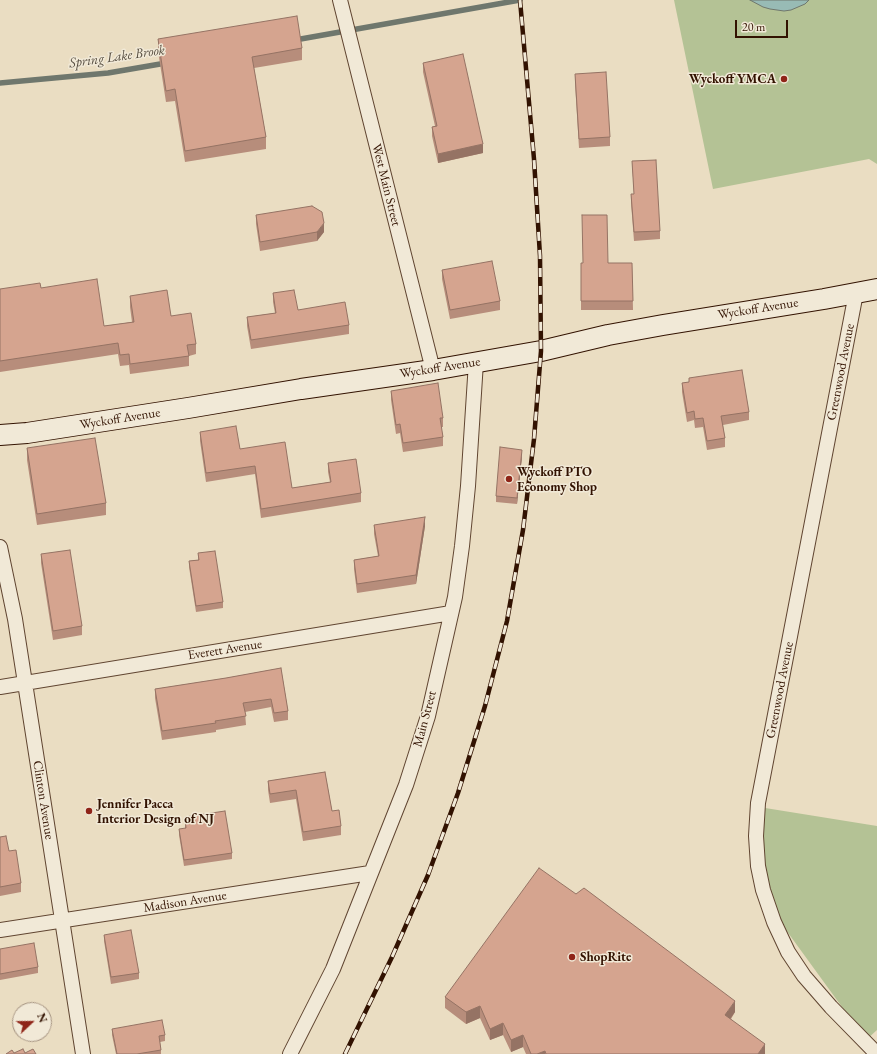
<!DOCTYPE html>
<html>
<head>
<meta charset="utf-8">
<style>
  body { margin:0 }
  #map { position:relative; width:877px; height:1054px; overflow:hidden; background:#eaddc2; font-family:"EB Garamond",serif }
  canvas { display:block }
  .north { position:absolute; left:12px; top:1002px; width:40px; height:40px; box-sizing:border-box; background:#f1e9d7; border:1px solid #a59381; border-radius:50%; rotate:68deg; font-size:11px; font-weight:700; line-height:16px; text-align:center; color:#321201 }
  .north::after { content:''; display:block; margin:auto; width:14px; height:18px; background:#8f2418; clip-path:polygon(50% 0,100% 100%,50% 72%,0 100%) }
  .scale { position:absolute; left:735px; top:20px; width:53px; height:18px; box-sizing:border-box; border:2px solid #321201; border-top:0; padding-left:5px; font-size:12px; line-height:14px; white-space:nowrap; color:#321201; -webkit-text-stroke:3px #f1e9d7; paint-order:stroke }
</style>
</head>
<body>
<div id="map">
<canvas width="877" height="1054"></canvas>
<div class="north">N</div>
<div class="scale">20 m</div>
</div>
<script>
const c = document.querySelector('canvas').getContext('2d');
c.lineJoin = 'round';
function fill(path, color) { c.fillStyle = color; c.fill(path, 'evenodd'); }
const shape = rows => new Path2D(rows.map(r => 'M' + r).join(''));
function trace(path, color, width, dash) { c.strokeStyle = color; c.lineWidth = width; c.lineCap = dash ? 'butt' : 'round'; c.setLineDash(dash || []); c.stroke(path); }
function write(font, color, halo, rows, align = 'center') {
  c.font = font + ' "EB Garamond",serif'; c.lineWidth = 3; c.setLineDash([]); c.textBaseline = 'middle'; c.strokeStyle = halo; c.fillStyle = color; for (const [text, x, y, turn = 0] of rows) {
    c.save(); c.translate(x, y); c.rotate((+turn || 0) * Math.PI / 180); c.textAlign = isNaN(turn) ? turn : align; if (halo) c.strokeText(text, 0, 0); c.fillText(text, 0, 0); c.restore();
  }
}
const green = shape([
  [674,0,877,0,877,164,869,159,713,189],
  [759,807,877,826,877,1030,866,1040,770,908]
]);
const water = shape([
  [750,0,809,0,805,4,791,10,784,11,770,9,763,7,750,0]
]);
const stream = shape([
  [295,40,520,0],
  [0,83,108,73,166,63]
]);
const street = shape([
  [340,0,433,370],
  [856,293,758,803,756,836,758,866,763,890,774,922,788,952,804,976,831,1007,877,1054],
  [0,547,15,619,83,1054],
  [0,687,451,613],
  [0,930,370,873],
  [290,1054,333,969,406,785,428,716,455,597,462,546,468,486,476,362]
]);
const secondary = shape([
  [0,435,27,433,188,408,301,389,433,370,541,351,608,335,663,325,824,299,877,289]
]);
const rail = shape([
  [345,1054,392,957,428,875,458,793,485,706,507,621,523,530,534,439,541,351,540,256,534,159,520,0]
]);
const wall = shape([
  [158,39,302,48,302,60,254,68,266,137,266,149,185,162,175,101,166,102,158,51],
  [423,63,483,153,438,163,432,136,432,127,435,126,423,72],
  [575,74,610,137,610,146,579,148,575,83],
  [632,161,660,231,660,239,634,241,631,203,631,194,634,194],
  [256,215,324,232,317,241,260,251,256,224],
  [581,263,632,263,633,310,581,310],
  [442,270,500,301,500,310,450,319,442,279],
  [41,288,104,326,132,322,130,307,130,296,171,316,196,344,196,354,189,356,189,366,130,374,129,365,120,366,118,354,0,372,0,289],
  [273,293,298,310,349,325,349,334,251,349,247,326,247,317,275,313,273,302],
  [689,378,749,412,749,420,723,425,725,438,725,447,707,450,703,427,695,428,694,420,687,422,682,392,682,383,689,382],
  [391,391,443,418,443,427,441,427,443,437,443,446,403,452,400,433,396,434,391,400],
  [200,432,240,449,292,488,330,482,328,472,328,463,361,493,361,502,261,518,255,474,206,482,200,441],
  [27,448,106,503,106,515,37,525,27,460],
  [522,456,517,504,496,502,496,496],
  [374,525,425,526,416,584,357,593,354,569,354,560,378,556,374,534],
  [198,553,223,602,223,608,196,612,189,567,189,561,198,560],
  [41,554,82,626,82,635,53,640,41,563],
  [281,668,288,711,288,720,274,722,271,707,245,712,246,725,216,730,216,732,162,740,155,698,155,689,226,678],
  [325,772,332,811,341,826,341,835,303,841,296,799,270,803,268,790,268,781],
  [185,817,232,853,232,859,184,866,179,835,179,829,185,829],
  [0,837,9,851,21,883,21,892,0,896],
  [104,935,139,973,139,979,111,984,104,941],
  [0,949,38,967,38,973,0,980],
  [445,997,735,1012,731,1019,765,1054,526,1054,523,1047,511,1052,503,1035,490,1040,480,1018,466,1024,445,1008],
  [112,1029,165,1035,165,1041,160,1042,161,1050,161,1054,116,1054,112,1035]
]);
const shadedWall = shape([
  [483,144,483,153,438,163,438,154],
  [324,223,324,232,317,241,317,232],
  [522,450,522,456,517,504,517,498],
  [425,517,425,526,416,584,416,575],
  [735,1001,735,1012,725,1026,725,1015],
  [480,1006,480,1018,466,1024,466,1012],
  [503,1023,503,1035,490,1040,490,1029],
  [523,1035,523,1047,511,1052,511,1040],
  [765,1044,765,1054,758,1054],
  [545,1051,545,1054,537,1054]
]);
const building = shape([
  [297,16,302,48,252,57,266,137,185,151,175,89,166,91,158,39,297,16],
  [463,54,483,144,438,154,432,127,437,126,423,63,463,54],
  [606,72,610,137,579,139,575,74,606,72],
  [656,160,660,231,634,232,631,194,634,194,632,161,656,160],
  [312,206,322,212,324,223,317,232,260,242,256,215,312,206],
  [582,215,607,215,608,263,632,263,633,301,581,301,581,263,583,263,582,215],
  [492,261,500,301,450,310,442,270,492,261],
  [97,279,104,326,134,322,130,296,167,290,171,316,191,313,196,344,187,345,189,356,130,364,129,354,120,355,118,343,0,361,0,289,40,283,41,288,97,279],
  [294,290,298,310,345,302,349,325,251,340,247,317,276,313,273,293,294,290],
  [742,370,749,412,721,416,725,438,707,441,703,418,695,419,694,411,687,413,682,383,689,382,689,378,742,370],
  [438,383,443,418,440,418,443,437,403,443,400,424,396,425,391,391,438,383],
  [236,426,240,449,285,442,292,488,331,482,328,463,356,459,361,493,261,509,255,466,206,473,200,432,236,426],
  [95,438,106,503,37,514,27,448,95,438],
  [500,447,522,450,517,498,496,496,500,447],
  [425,517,416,575,357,584,354,560,379,556,374,525,425,517],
  [70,550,82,626,53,631,41,554,70,550],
  [215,551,223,602,196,606,189,561,199,560,198,553,215,551],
  [281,668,288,711,274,713,271,699,243,703,246,716,215,721,216,723,162,731,155,689,226,678,281,668],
  [325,772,332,811,339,810,341,826,303,832,296,790,270,794,268,781,325,772],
  [225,811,232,853,184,860,179,829,186,828,185,817,225,811],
  [6,836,9,851,16,850,21,883,0,887,0,837,6,836],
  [539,868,576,894,584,888,735,1001,725,1015,765,1044,758,1054,546,1054,545,1051,537,1054,531,1054,523,1035,511,1040,503,1023,490,1029,480,1006,466,1012,445,997,539,868],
  [131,930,139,973,111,977,104,935,131,930],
  [34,943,38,967,0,974,0,949,34,943],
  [162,1020,165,1035,159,1036,161,1050,137,1054,117,1054,112,1029,162,1020],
  [23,1049,25,1053,33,1049,36,1054,6,1054,12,1050,14,1053,23,1049]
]);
const markers = [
  [784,79,4,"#8f2418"],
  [509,479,4,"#8f2418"],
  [89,811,4,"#8f2418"],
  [572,957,4,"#8f2418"]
];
const poiNames = [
  ["Wyckoff YMCA",776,79,"right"],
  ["Wyckoff PTO",517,472],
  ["Economy Shop",517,487],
  ["Jennifer Pacca",97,804],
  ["Interior Design of NJ",97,819],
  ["ShopRite",580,957]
];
const streetNames = [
  ["West Main Street",386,185,76],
  ["Wyckoff Avenue",758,309,-9],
  ["Wyckoff Avenue",440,368,-9],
  ["Greenwood Avenue",841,372,-79],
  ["Wyckoff Avenue",120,419,-9],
  ["Everett Avenue",225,650,-9],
  ["Greenwood Avenue",780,690,-79],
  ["Main Street",425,719,-75],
  ["Clinton Avenue",43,800,81],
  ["Madison Avenue",185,902,-9]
];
const waterNames = [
  ["Spring Lake Brook",117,57,-8]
];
fill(green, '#b4c295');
fill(water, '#98bbb5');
trace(water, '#6f776d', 1);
trace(stream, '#6f776d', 5.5);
trace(street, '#604531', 16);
trace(secondary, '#321201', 22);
trace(street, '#f1e9d7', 14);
trace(secondary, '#f1e9d7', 20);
trace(rail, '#321201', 4.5);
trace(rail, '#f1e9d7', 3, [9]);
fill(wall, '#b78d7b');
fill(shadedWall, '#957364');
fill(building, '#d5a48f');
trace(building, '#957364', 1);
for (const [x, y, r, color] of markers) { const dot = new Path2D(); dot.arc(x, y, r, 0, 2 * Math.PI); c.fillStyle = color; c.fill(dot); trace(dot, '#f1e9d7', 1.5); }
write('bold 13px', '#321201', '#f1e9d7', poiNames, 'left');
write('13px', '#321201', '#f1e9d7', streetNames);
write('italic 14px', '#564d40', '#f1e9d7', waterNames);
</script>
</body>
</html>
